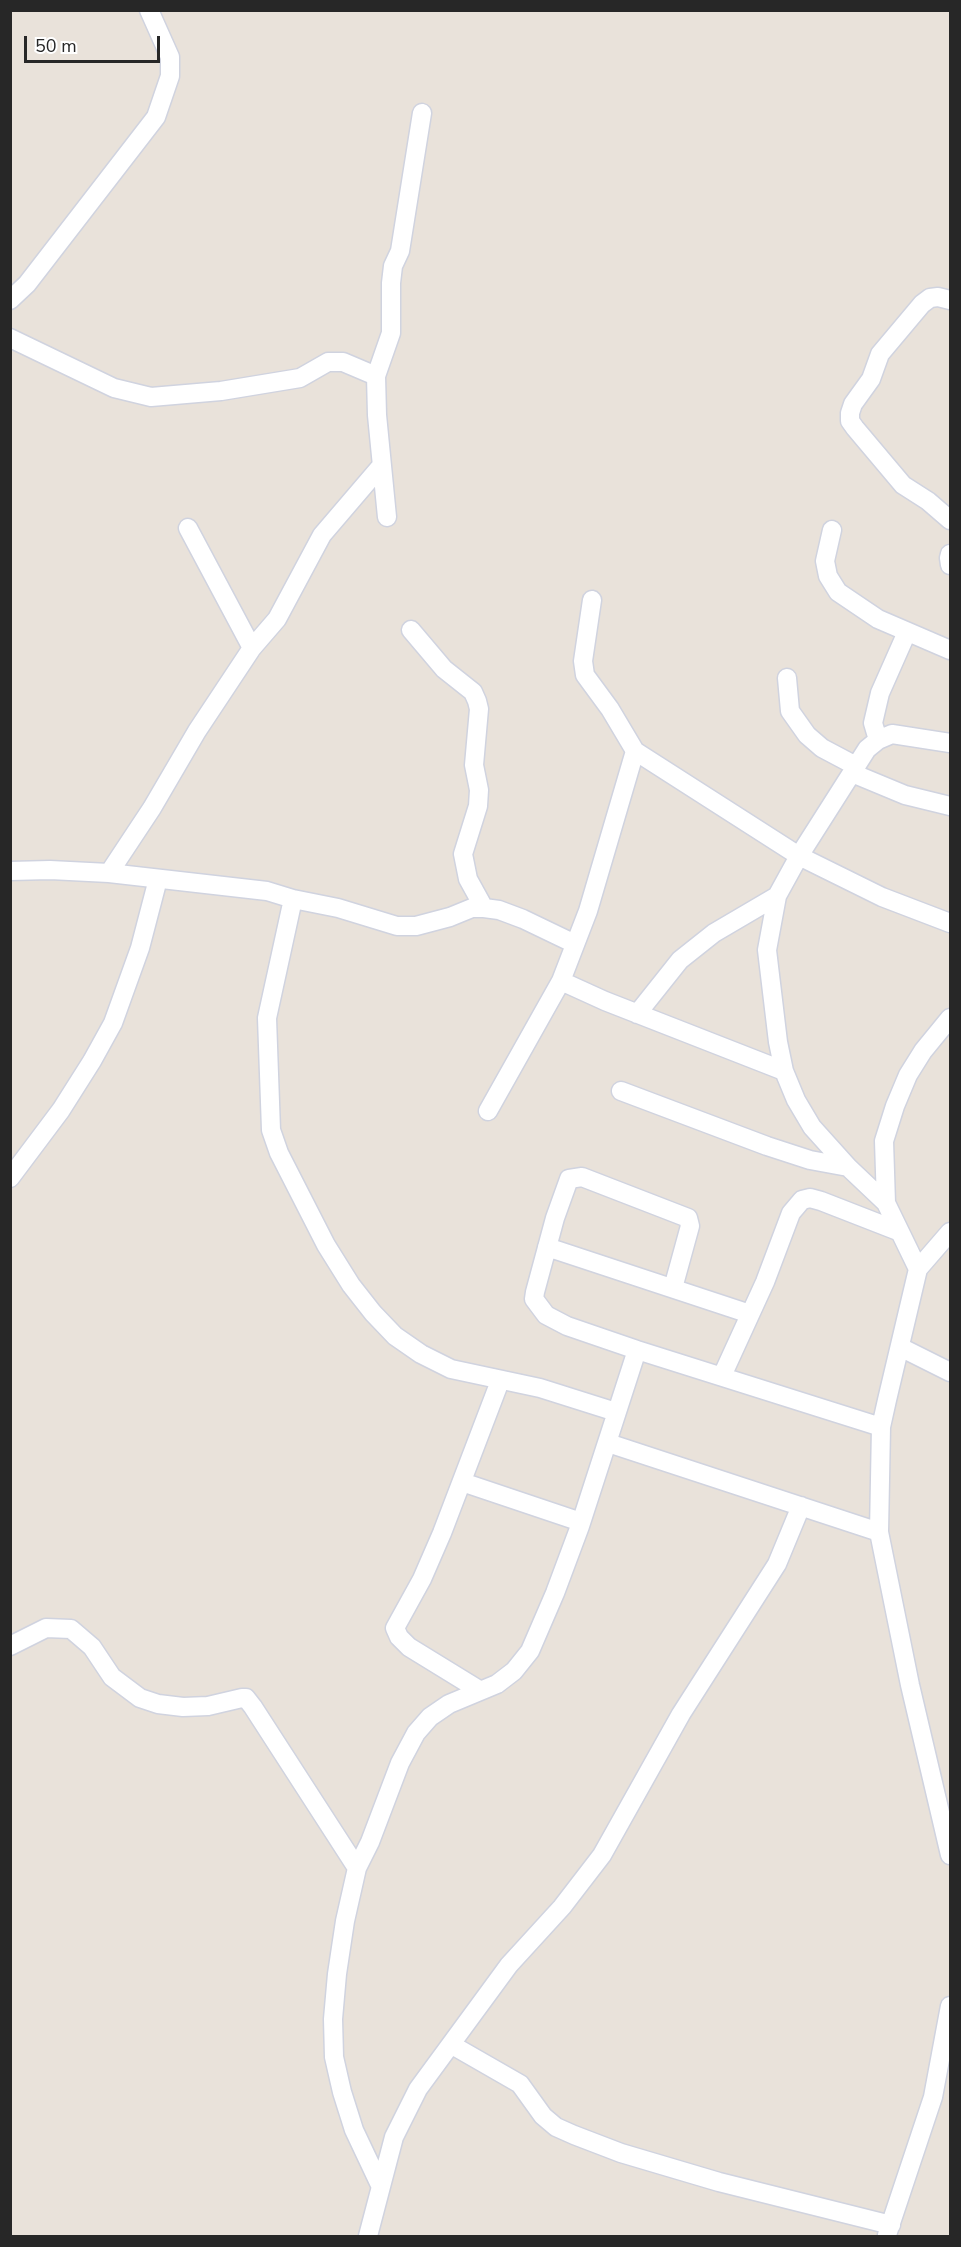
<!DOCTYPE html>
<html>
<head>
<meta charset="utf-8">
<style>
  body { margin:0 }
  #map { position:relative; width:961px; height:2247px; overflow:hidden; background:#e9e2da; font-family:"Nunito Sans",sans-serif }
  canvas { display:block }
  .frame { position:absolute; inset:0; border:12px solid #272727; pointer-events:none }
  .scale { position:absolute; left:24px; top:36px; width:136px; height:27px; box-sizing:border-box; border:3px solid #272727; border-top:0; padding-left:8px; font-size:18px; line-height:21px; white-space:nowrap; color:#272727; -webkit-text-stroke:4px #fff; paint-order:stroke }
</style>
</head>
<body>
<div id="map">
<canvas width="961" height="2247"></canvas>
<div class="frame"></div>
<div class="scale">50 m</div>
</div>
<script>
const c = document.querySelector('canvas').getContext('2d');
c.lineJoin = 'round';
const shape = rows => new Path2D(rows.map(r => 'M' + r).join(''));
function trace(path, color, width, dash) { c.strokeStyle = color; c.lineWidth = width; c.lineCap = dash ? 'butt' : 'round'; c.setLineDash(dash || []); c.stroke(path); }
const street = shape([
  [10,300,27,284,156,117,170,76,170,57,149,10],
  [950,300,938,297,930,298,922,304,880,354,871,379,853,404,850,413,850,421,855,428,903,485,928,501,950,520],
  [10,338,114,388,151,397,221,391,300,378,328,362,343,362,376,376,391,333,391,283,393,266,400,251,422,113],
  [376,376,377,415,387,517],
  [188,528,252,648],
  [832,530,825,561,828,576,838,592,878,619,950,650],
  [950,554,949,558,950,565],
  [592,600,583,661,585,675,610,709,635,751,799,856,882,897,950,923],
  [411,630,444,669,473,692,477,701,479,709,474,765,479,790,478,806,463,854,468,879,484,908],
  [787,678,790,711,807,735,822,748,856,766],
  [878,740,873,723,880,693,907,632],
  [852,773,905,795,950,806],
  [10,871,50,870,109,873,267,891,293,899,338,908,397,926,416,926,450,917,472,908,484,908,499,910,523,919,575,944],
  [109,873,152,808,197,731,252,648,277,619,322,535,381,466],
  [293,899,267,1018,271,1130,279,1153,326,1245,351,1285,373,1313,395,1336,421,1354,451,1369,540,1388,616,1412],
  [561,981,605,1001,784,1071],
  [637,1014,680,960,714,933,777,896],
  [621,1091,767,1146,810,1160,848,1167],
  [488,1111,561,981,588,911,635,751],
  [10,1178,61,1110,92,1061,113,1023,140,948,158,879],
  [886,1203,884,1141,895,1106,908,1075,923,1051,950,1018],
  [950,1232,918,1269,887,1400,881,1427,879,1532,910,1685,950,1855],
  [547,1247,750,1314],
  [918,1269,886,1203,848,1167,812,1127,796,1100,784,1071,778,1042,767,950,777,896,799,856,867,749,878,740,892,734,950,743],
  [673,1288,690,1226,688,1218,582,1177,569,1179,555,1218,535,1292,534,1299,546,1315,567,1326,637,1350,881,1427],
  [900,1347,950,1372],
  [722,1376,765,1282,791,1213,802,1200,810,1198,821,1201,898,1231],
  [608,1443,879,1532],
  [462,1482,581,1522],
  [10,1646,46,1628,71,1629,92,1647,112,1677,140,1698,158,1704,183,1707,208,1706,242,1698,246,1698,253,1707,357,1868,345,1921,337,1974,333,2019,334,2057,342,2092,354,2130,380,2185],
  [479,1690,409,1647,399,1637,395,1628,422,1579,442,1533,500,1381],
  [357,1868,370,1842,400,1763,416,1733,430,1717,449,1704,497,1684,514,1671,530,1651,555,1593,580,1526,637,1350],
  [452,2045,520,2084,543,2116,556,2127,574,2135,621,2153,719,2182,891,2225],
  [887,2235,933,2097,950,2006],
  [368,2236,394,2137,418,2089,509,1965,562,1907,602,1855,681,1714,777,1564,801,1506]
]);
trace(street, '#d0d3df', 21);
trace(street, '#fff', 18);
</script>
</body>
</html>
